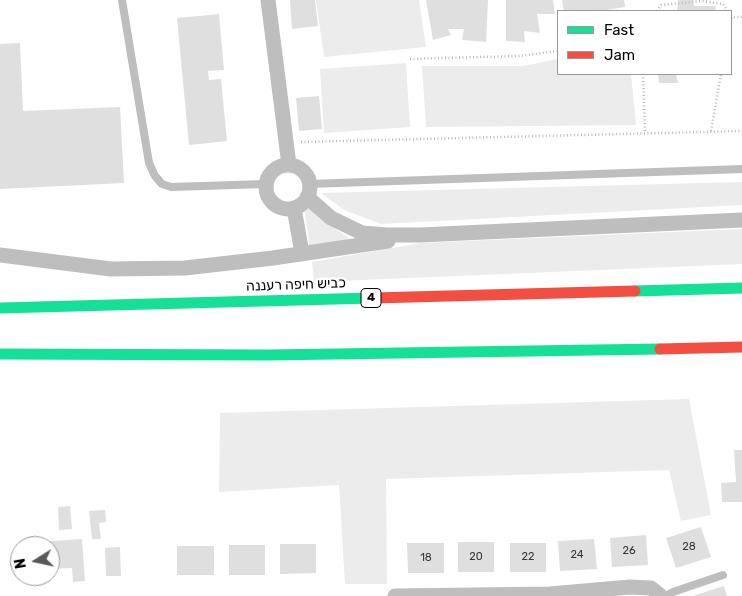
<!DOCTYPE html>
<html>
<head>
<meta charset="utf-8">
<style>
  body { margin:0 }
  #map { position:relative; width:742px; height:596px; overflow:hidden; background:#fff; font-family:Rubik,sans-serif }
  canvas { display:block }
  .legend { position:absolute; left:557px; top:10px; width:175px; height:65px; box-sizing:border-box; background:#fff; border:1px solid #999; margin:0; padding:6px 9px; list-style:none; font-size:15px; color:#000 }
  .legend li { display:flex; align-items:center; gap:10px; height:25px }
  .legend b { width:25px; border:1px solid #999 }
  .north { position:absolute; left:10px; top:536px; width:50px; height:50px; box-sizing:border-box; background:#fff; border:1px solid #999; border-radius:50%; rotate:260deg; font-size:14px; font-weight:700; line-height:20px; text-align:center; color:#000 }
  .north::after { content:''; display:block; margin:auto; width:18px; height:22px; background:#595959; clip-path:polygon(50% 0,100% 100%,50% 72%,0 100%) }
</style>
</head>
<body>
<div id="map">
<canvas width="742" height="596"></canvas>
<ul class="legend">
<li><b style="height:6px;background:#16e098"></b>Fast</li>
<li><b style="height:6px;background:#f24e42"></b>Jam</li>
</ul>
<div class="north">N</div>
</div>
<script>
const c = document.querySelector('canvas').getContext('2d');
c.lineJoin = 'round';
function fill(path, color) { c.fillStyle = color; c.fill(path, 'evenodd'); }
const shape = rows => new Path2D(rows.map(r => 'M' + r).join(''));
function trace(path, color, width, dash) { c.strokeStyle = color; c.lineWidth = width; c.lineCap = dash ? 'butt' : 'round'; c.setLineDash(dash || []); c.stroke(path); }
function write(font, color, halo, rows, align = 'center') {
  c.font = font + ' Rubik,Heebo,sans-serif'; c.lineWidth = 5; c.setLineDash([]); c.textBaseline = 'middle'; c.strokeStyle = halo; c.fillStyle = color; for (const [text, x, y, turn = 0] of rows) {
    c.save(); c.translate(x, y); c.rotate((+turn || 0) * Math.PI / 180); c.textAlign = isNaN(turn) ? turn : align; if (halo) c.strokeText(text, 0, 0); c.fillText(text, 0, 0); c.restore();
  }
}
const green = shape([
  [316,0,419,0,426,47,324,57],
  [558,59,558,74,631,74,636,125,426,127,422,66,523,66],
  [406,63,410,127,324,133,320,69],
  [742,182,742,205,381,224,344,210,321,193],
  [303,201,326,222,354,242,310,248],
  [742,229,742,264,314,282,312,262,420,243],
  [689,399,711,515,681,521,669,470,386,479,387,584,345,584,339,485,219,492,220,413]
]);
const building = shape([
  [290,0,315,0,318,26,292,29],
  [426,0,488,0,486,42,462,40,464,29,448,29,451,35,433,40],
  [506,0,553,0,555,14,537,14,540,33,524,31,525,42,506,41],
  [562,0,624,0,625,7,601,11,564,11],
  [678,0,693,0,694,6,716,6,715,11,677,11],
  [219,14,224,70,208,71,209,80,221,79,227,141,189,145,177,18],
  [20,43,23,111,120,107,124,183,0,189,0,44],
  [658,74,676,74,678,83,659,83],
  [319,96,322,129,299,131,296,98],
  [734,450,742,450,742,502,722,502,721,483,736,482],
  [70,506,72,529,59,530,58,507],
  [105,510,106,522,99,523,101,539,92,539,89,511],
  [701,527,711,557,676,568,666,538],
  [646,535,648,565,612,567,610,538],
  [82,539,85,581,73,582,72,568,50,569,50,546,39,546,38,542],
  [594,539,597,569,560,571,558,541],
  [458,542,494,542,494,572,458,572],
  [407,543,444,543,444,573,408,573],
  [510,543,546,543,546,572,510,572],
  [280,544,316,544,316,573,280,574],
  [229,545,265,545,265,575,229,575],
  [177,546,214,546,214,575,177,575],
  [120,547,121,576,106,576,105,548],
  [724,586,727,596,693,596]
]);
const path = shape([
  [657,11,661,5,702,1,723,4,728,11],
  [731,22,732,17,742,17],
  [410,59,518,56,558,51],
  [643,74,645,133],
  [711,131,721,74],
  [301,142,742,131]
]);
const lane = shape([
  [122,0,149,163,155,176,162,184,171,187,266,184],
  [309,184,742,169],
  [666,596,673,592,723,575]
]);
const street = shape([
  [268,0,289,165],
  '266 187a22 22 0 1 1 44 0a22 22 0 1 1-44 0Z',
  [307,197,331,218,362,233,387,235,420,235,742,220],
  [294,208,302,253],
  [0,255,111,269,185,268,273,258,388,241],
  [395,596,550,594,630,587,651,588,661,596]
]);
const fast = shape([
  [635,291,742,288],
  [0,308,373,298],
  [0,354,268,355,660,349]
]);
const jam = shape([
  [373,298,635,291],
  [660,349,742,347]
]);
const numberNames = [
  ["28",689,547],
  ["26",629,551],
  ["24",577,555],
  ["20",476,557],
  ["22",528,557],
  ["18",426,558]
];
const shields = [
  [371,298,20]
];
const shieldNames = [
  ["4",371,298]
];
const streetNames = [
  ["כביש חיפה רעננה",296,285,-2]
];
fill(green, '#ececec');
fill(building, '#dfdfdf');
trace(path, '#b9b9b9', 2.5, [1, 2.5]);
trace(lane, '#bebebe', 8);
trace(street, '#bebebe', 15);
trace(fast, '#16e098', 11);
trace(jam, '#f24e42', 11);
write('11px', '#383838', null, numberNames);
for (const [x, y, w] of shields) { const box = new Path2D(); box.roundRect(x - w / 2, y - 9.5, w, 19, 4); c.fillStyle = '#fff'; c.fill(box); trace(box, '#000', 1); }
write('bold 12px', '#000', null, shieldNames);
write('14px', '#000', '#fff', streetNames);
</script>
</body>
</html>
